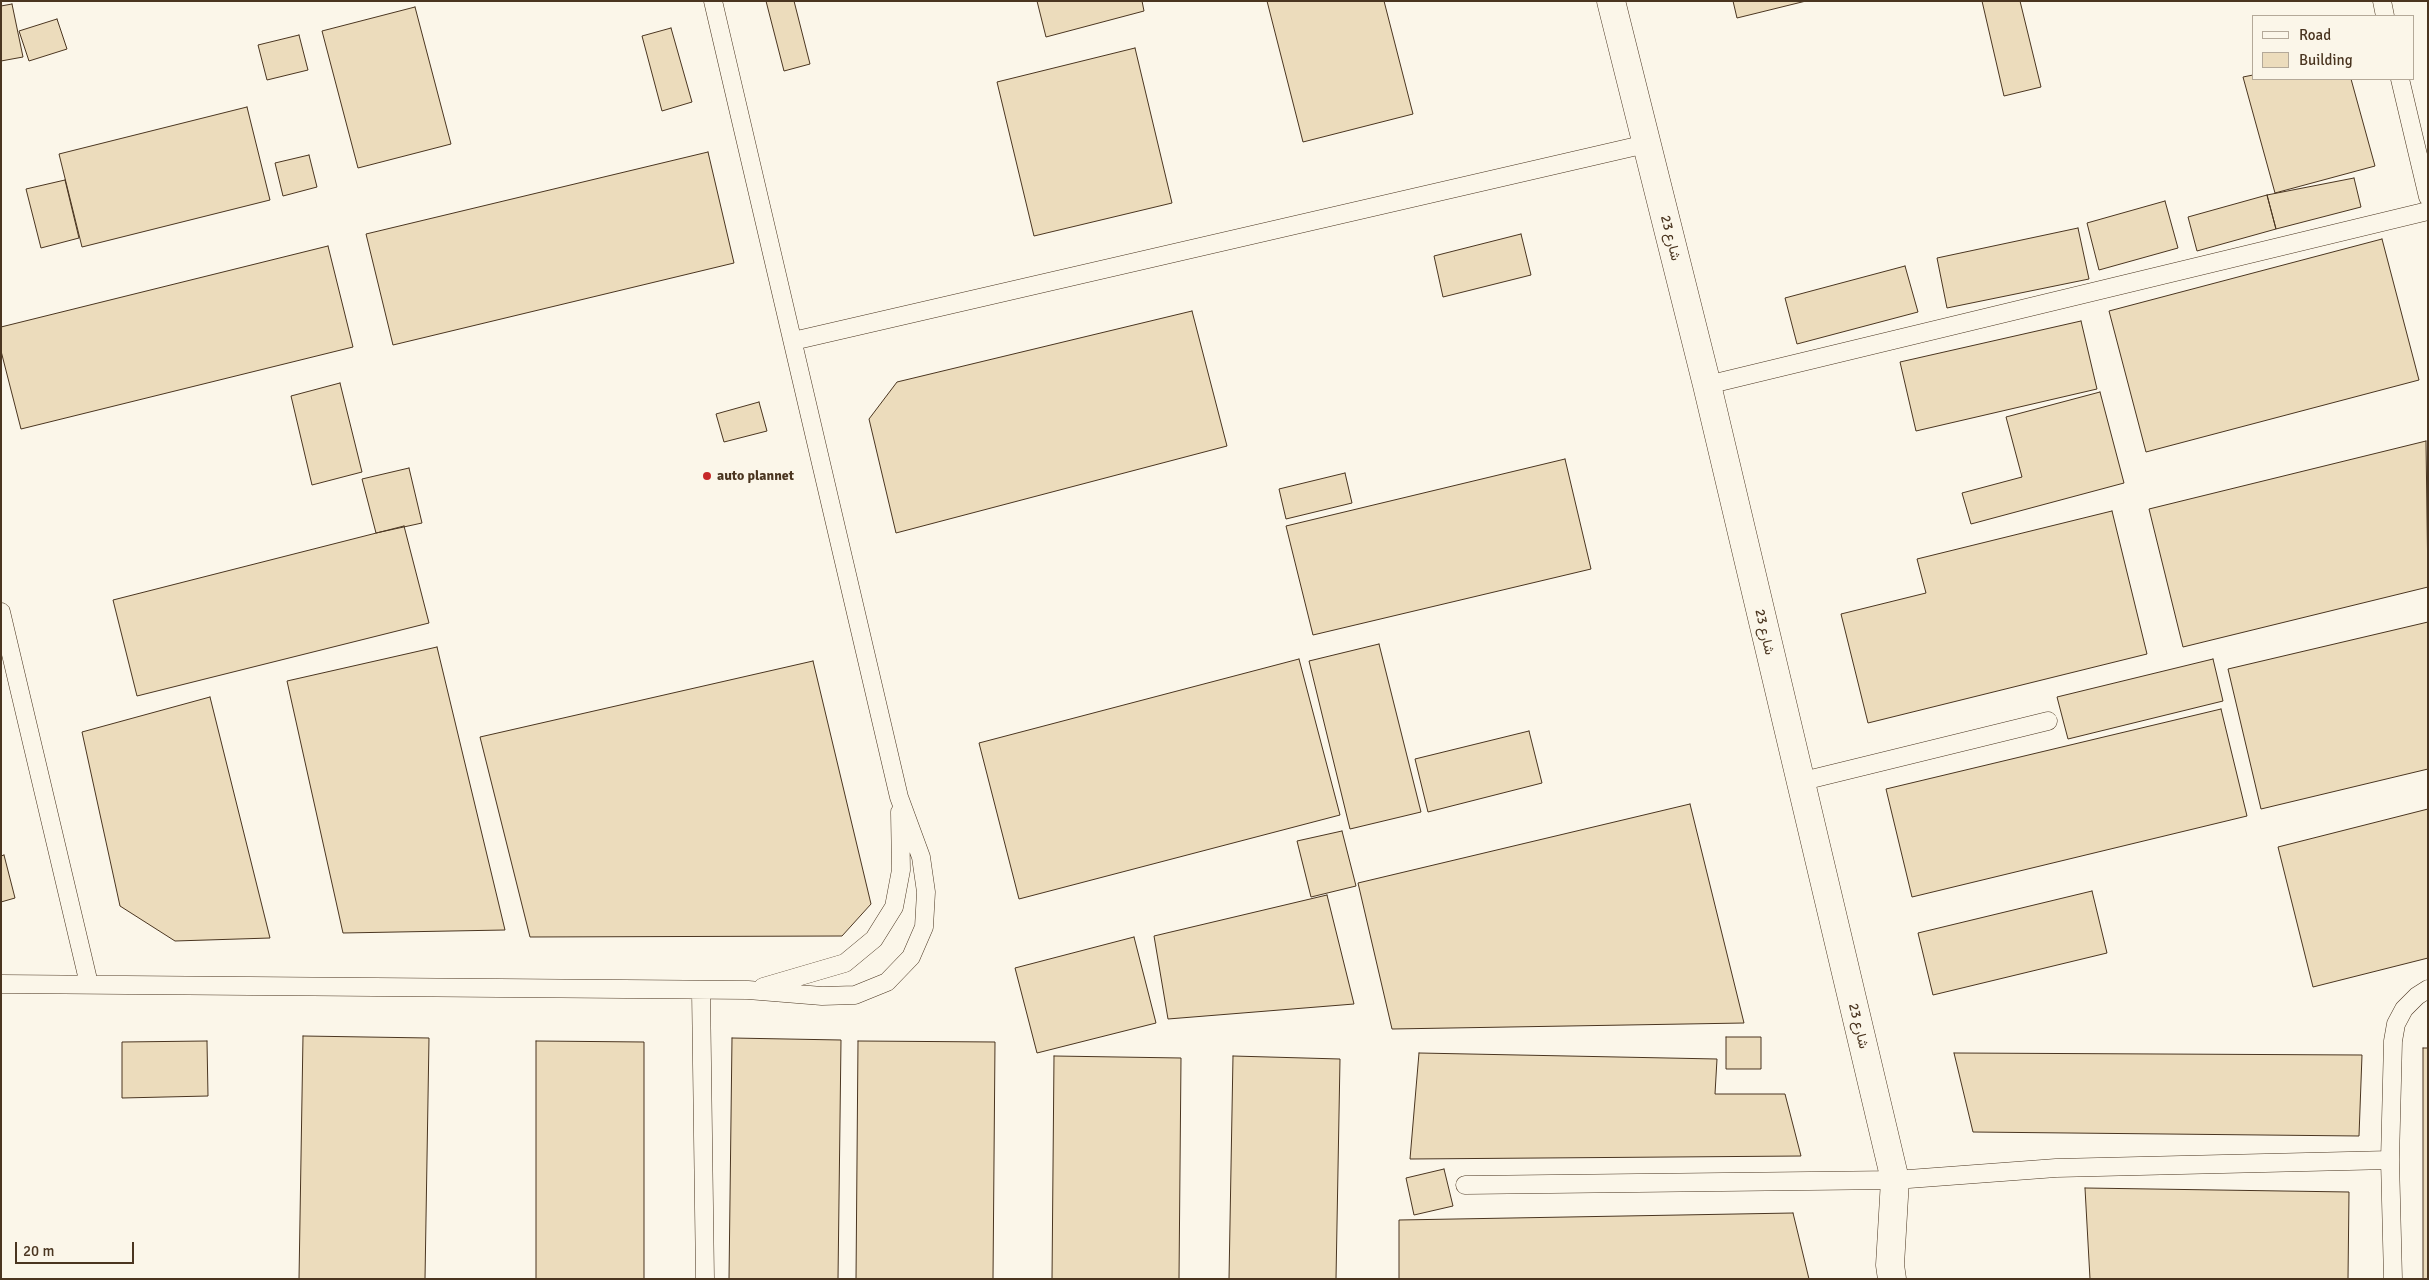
<!DOCTYPE html>
<html>
<head>
<meta charset="utf-8">
<style>
  body { margin:0 }
  #map { position:relative; width:2429px; height:1280px; overflow:hidden; background:#fbf6e9; font-family:Signika,sans-serif }
  canvas { display:block }
  .frame { position:absolute; inset:0; border:2px solid #4a3520; pointer-events:none }
  .legend { position:absolute; left:2252px; top:15px; width:162px; height:65px; box-sizing:border-box; background:#fbf6e9; border:1px solid #b4a999; margin:0; padding:6px 9px; list-style:none; font-size:15px; color:#4a3520 }
  .legend li { display:flex; align-items:center; gap:10px; height:25px }
  .legend b { width:25px; border:1px solid #b4a999 }
  .scale { position:absolute; left:15px; top:1242px; width:119px; height:22px; box-sizing:border-box; border:2px solid #4a3520; border-top:0; padding-left:6px; font-size:15px; line-height:18px; white-space:nowrap; color:#4a3520; -webkit-text-stroke:4px #fbf6e9; paint-order:stroke }
</style>
</head>
<body>
<div id="map">
<canvas width="2429" height="1280"></canvas>
<div class="frame"></div>
<ul class="legend">
<li><b style="height:6px;background:#fbf6e9"></b>Road</li>
<li><b style="height:14px;background:#ecdcbc"></b>Building</li>
</ul>
<div class="scale">20 m</div>
</div>
<script>
const c = document.querySelector('canvas').getContext('2d');
c.lineJoin = 'round';
function fill(path, color) { c.fillStyle = color; c.fill(path, 'evenodd'); }
const shape = rows => new Path2D(rows.map(r => 'M' + r).join(''));
function trace(path, color, width, dash) { c.strokeStyle = color; c.lineWidth = width; c.lineCap = dash ? 'butt' : 'round'; c.setLineDash(dash || []); c.stroke(path); }
function write(font, color, halo, rows, align = 'center') {
  c.font = font + ' Signika,Vazirmatn,sans-serif'; c.lineWidth = 4; c.setLineDash([]); c.textBaseline = 'middle'; c.strokeStyle = halo; c.fillStyle = color; for (const [text, x, y, turn = 0] of rows) {
    c.save(); c.translate(x, y); c.rotate((+turn || 0) * Math.PI / 180); c.textAlign = isNaN(turn) ? turn : align; if (halo) c.strokeText(text, 0, 0); c.fillText(text, 0, 0); c.restore();
  }
}
const building = shape([
  [766,1,794,1,810,64,784,71,766,1],
  [1037,1,1142,1,1144,11,1046,37,1037,1],
  [1267,1,1384,1,1413,114,1303,142,1267,1],
  [1733,1,1806,1,1737,18,1733,1],
  [1982,1,2020,1,2041,87,2004,96,1982,1],
  [12,4,23,57,1,61,1,6,12,4],
  [415,7,451,144,358,168,322,31,415,7],
  [57,19,67,49,29,61,19,31,57,19],
  [671,28,692,102,662,111,642,36,671,28],
  [299,35,308,70,267,80,258,45,299,35],
  [1135,48,1172,203,1034,236,997,82,1135,48],
  [2253,75,2253,79,2351,79,2375,166,2275,193,2243,77,2253,75],
  [247,107,270,200,82,247,59,154,247,107],
  [708,152,734,263,393,345,366,234,708,152],
  [309,155,317,187,283,196,275,163,309,155],
  [2354,178,2361,207,2276,229,2267,195,2354,178],
  [65,180,79,238,41,248,26,189,65,180],
  [2267,195,2276,229,2197,251,2188,217,2267,195],
  [2165,201,2178,248,2099,270,2087,223,2165,201],
  [2078,228,2089,279,1947,308,1937,258,2078,228],
  [1521,234,1531,275,1443,297,1434,256,1521,234],
  [2382,239,2419,380,2146,452,2109,311,2382,239],
  [328,246,353,347,21,429,1,351,1,327,328,246],
  [1905,266,1918,312,1797,344,1785,298,1905,266],
  [1192,311,1227,446,896,533,869,419,897,382,1192,311],
  [2081,321,2097,389,1916,431,1900,362,2081,321],
  [340,383,362,472,312,485,291,396,340,383],
  [2100,392,2124,483,1971,524,1962,493,2022,477,2006,417,2100,392],
  [759,402,767,431,724,442,716,414,759,402],
  [2426,441,2428,587,2183,647,2149,509,2426,441],
  [1565,459,1591,569,1313,635,1286,526,1565,459],
  [409,468,422,523,376,533,362,479,409,468],
  [1345,473,1352,503,1286,519,1279,489,1345,473],
  [2112,511,2147,654,1868,723,1841,614,1926,593,1917,559,2112,511],
  [404,526,429,623,137,696,113,600,404,526],
  [2428,622,2428,769,2261,809,2228,669,2428,622],
  [1379,644,1421,812,1350,829,1309,661,1379,644],
  [437,647,505,930,343,933,287,681,437,647],
  [1299,659,1340,815,1019,899,979,743,1299,659],
  [2213,659,2223,701,2068,739,2057,697,2213,659],
  [813,661,871,904,842,936,530,937,480,737,813,661],
  [210,697,270,938,175,941,120,906,82,732,210,697],
  [2221,709,2247,816,1912,897,1886,789,2221,709],
  [1529,731,1542,783,1428,812,1415,759,1529,731],
  [1690,804,1744,1023,1392,1029,1358,883,1690,804],
  [2428,809,2428,958,2313,987,2278,847,2428,809],
  [1342,831,1356,886,1311,897,1297,841,1342,831],
  [4,855,15,898,1,902,1,856,4,855],
  [2092,891,2107,953,1933,995,1918,933,2092,891],
  [1327,895,1354,1004,1168,1019,1154,936,1327,895],
  [1134,937,1156,1023,1037,1053,1015,968,1134,937],
  [303,1036,429,1038,425,1279,299,1279,303,1036],
  [1726,1037,1761,1037,1761,1069,1726,1069,1726,1037],
  [732,1038,841,1040,838,1279,729,1279,732,1038],
  [207,1041,208,1096,122,1098,122,1042,207,1041],
  [536,1041,644,1042,644,1279,536,1279,536,1041],
  [858,1041,995,1042,993,1279,856,1279,858,1041],
  [2423,1048,2428,1048,2428,1279,2423,1279,2423,1048],
  [1419,1053,1717,1059,1715,1094,1785,1094,1801,1156,1410,1159,1419,1053],
  [1954,1053,2362,1055,2359,1136,1973,1132,1954,1053],
  [1054,1056,1181,1058,1179,1279,1052,1279,1054,1056],
  [1233,1056,1340,1059,1336,1279,1229,1279,1233,1056],
  [1444,1169,1453,1206,1414,1215,1406,1178,1444,1169],
  [2085,1188,2349,1192,2348,1279,2090,1279,2085,1188],
  [1793,1213,1809,1279,1399,1279,1399,1220,1793,1213]
]);
const service = shape([
  [2382,1,2385,16],
  [2400,79,2428,197],
  [793,341,1646,144],
  [1707,385,2428,211],
  [1,612,89,984],
  [1799,782,2048,721],
  [1,984,748,990,822,996,855,995,887,982,911,957,924,927,926,892,921,857,899,797,713,1],
  [763,987,845,963,874,939,894,907,901,870,900,812],
  [701,991,705,1279],
  [1465,1185,1895,1180,2056,1168,2390,1160],
  [2393,1279,2390,1160,2393,1041,2396,1024,2404,1009,2417,996,2428,989]
]);
const tertiary = shape([
  [1611,1,1707,385,1895,1180,1890,1265,1892,1279]
]);
const markers = [
  [707,476,5,"#c62828"]
];
const streetNames = [
  ["شارع 23",1670,238,76],
  ["شارع 23",1764,632,77],
  ["شارع 23",1858,1026,76]
];
const poiNames = [
  ["auto plannet",717,476]
];
fill(building, '#ecdcbc');
trace(building, '#4a3520', 1);
trace(service, '#4a3520', 19);
trace(tertiary, '#4a3520', 29);
trace(service, '#fbf6e9', 18);
trace(tertiary, '#fbf6e9', 28);
for (const [x, y, r, color] of markers) { const dot = new Path2D(); dot.arc(x, y, r, 0, 2 * Math.PI); c.fillStyle = color; c.fill(dot); trace(dot, '#fbf6e9', 2); }
write('14px', '#4a3520', '#fbf6e9', streetNames);
write('bold 14px', '#4a3520', '#fbf6e9', poiNames, 'left');
</script>
</body>
</html>
